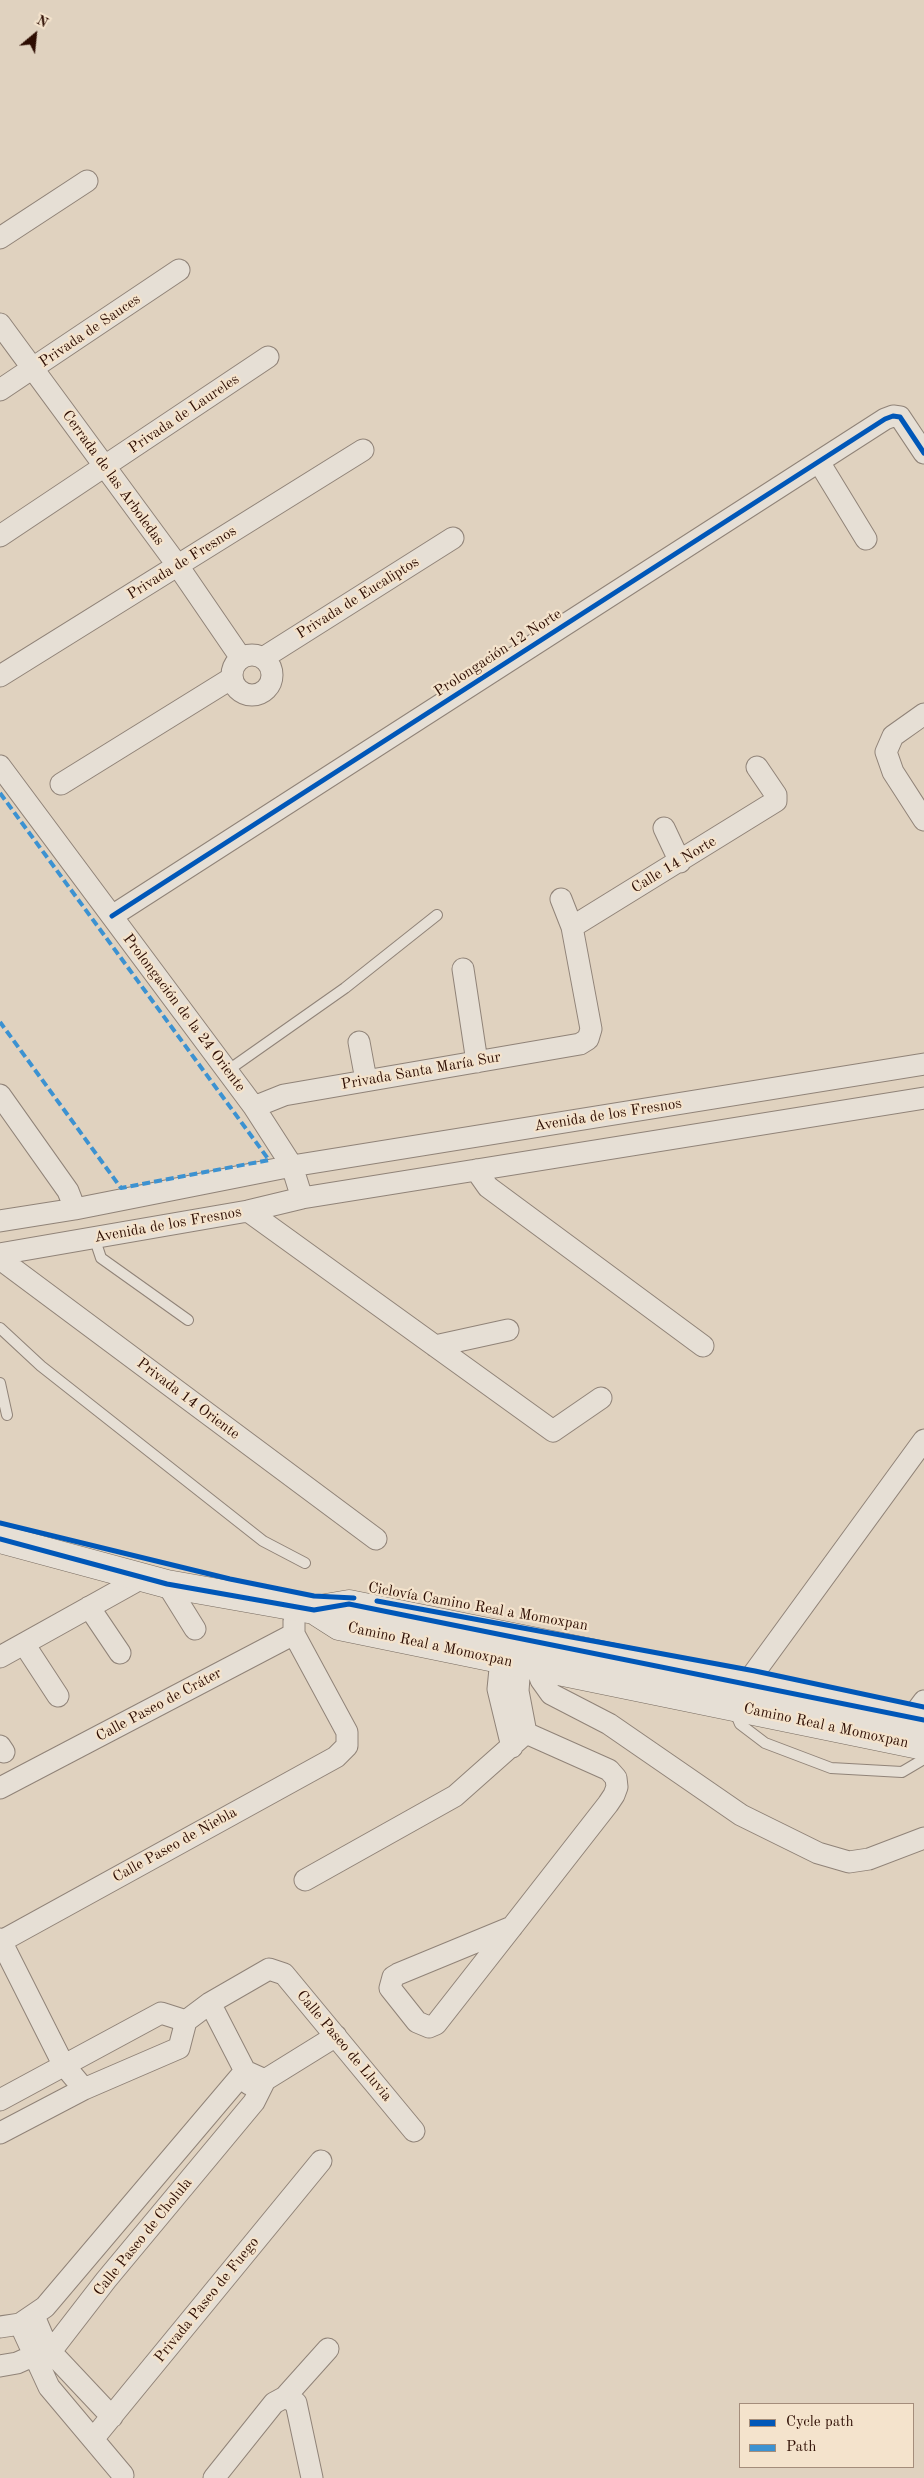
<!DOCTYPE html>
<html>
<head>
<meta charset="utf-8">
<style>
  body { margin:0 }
  #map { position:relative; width:924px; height:2478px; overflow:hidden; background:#e0d2bf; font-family:"Old Standard TT",serif }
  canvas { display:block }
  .legend { position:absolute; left:739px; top:2403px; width:175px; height:65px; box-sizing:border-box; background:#f4e3cc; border:1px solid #a48d7b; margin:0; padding:6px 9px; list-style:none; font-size:15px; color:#2d0d02 }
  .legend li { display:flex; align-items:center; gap:10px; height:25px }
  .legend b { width:25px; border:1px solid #a48d7b }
  .north { position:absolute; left:10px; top:10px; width:50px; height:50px; -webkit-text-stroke:4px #f4e3cc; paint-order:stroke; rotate:28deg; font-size:14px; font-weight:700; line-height:20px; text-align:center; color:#2d0d02 }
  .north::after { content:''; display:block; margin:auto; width:18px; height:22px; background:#2d0d02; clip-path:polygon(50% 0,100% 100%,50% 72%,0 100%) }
</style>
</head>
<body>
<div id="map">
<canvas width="924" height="2478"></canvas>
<ul class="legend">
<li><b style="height:6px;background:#0057b8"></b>Cycle path</li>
<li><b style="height:6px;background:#3c92d1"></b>Path</li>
</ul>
<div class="north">N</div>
</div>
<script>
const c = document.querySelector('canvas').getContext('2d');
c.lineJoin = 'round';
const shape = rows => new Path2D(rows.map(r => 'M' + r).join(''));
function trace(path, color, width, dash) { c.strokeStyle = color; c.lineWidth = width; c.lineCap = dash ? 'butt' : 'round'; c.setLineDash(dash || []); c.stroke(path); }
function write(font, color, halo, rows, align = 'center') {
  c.font = font + ' "Old Standard TT",serif'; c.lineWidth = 4.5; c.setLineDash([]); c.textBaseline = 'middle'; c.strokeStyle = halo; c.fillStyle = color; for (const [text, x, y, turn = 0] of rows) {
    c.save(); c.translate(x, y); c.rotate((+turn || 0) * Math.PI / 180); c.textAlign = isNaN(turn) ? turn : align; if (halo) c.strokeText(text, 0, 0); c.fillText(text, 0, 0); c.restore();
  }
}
const lane = shape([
  [227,1071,345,988,437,915],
  [94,1237,101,1258,188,1320],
  [0,1328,41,1366,263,1541,305,1563],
  [0,1383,7,1415],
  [734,1710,740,1724,765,1743,831,1768,902,1772,924,1759]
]);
const street = shape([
  [0,238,87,181],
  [0,324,178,566,241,658],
  [0,390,179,270],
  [819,462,866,539],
  [0,536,268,357],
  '232 675a20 20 0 1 1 40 0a20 20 0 1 1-40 0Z',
  [263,658,453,538],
  [0,676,363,450],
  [924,714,893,736,886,752,893,772,924,820],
  [0,766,254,1107,292,1166,302,1198,248,1211,0,1254],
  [61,784,232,678],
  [664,828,680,862],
  [112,916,885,419,893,416,900,417,924,453],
  [572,927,776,801,776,795,757,767],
  [463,969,477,1062],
  [359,1042,366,1080],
  [0,1095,68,1191,75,1209],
  [254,1107,284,1095,580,1044,588,1039,591,1029,572,927,561,899],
  [476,1170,488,1187,703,1346],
  [302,1198,924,1098],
  [248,1211,553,1431,601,1398],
  [0,1221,75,1209,292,1166,924,1064],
  [0,1259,376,1539],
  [435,1346,508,1330],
  [167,1584,195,1629],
  [89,1607,120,1653],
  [24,1644,58,1696],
  [0,1657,140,1579],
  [501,1659,498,1689,512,1747],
  [520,1663,518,1691,526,1733],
  [536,1666,541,1680,551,1694,609,1724,741,1815,818,1853,849,1862,869,1859,924,1838],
  [738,1695,924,1440],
  [912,1717,924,1701],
  [0,1746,4,1752],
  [0,1788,294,1634,294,1621],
  [305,1880,455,1796,526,1733],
  [512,1927,398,1974,393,1977,390,1988,417,2022,429,2027,436,2024,512,1927,608,1804,614,1795,617,1787,616,1778,609,1770,526,1733],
  [0,1939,63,2064,84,2089],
  [0,1942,336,1757,347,1746,347,1732,294,1634],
  [210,2003,245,2071,249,2084],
  [0,2100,161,2013,186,2021],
  [0,2133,84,2089,179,2048,186,2021,210,2003,269,1969,284,1974,414,2131],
  [34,2316,48,2349,112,2417],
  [20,2324,49,2387,123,2475],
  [0,2327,20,2324,45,2307,245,2071,265,2080],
  [0,2366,17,2363,55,2346,106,2280,254,2102,265,2080,336,2036],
  [285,2397,328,2349],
  [93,2439,321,2161],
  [214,2478,274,2403,285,2397,296,2403,312,2478]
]);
const secondary = shape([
  [0,1539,167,1584,314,1610,349,1604,924,1720],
  [314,1610,339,1626,924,1746]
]);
const quiet = shape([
  [0,793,269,1160,121,1188,0,1022]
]);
const cycleway = shape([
  [112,916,885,419,893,416,900,417,924,453],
  [0,1523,230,1579,314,1596,354,1598],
  [0,1539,167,1584,314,1610,349,1604,924,1720],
  [377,1601,755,1671,924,1707]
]);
const streetNames = [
  ["Privada de Sauces",90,331,-34],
  ["Privada de Laureles",184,414,-34],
  ["Cerrada de las Arboledas",113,478,54],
  ["Privada de Fresnos",182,563,-32],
  ["Privada de Eucaliptos",358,598,-32],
  ["Prolongación 12 Norte",498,653,-33],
  ["Calle 14 Norte",674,865,-31],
  ["Prolongación de la 24 Oriente",184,1013,53],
  ["Privada Santa María Sur",421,1071,-10],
  ["Avenida de los Fresnos",608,1115,-9],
  ["Avenida de los Fresnos",168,1225,-10],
  ["Privada 14 Oriente",188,1399,37],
  ["Ciclovía Camino Real a Momoxpan",478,1607,10],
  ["Camino Real a Momoxpan",430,1645,12],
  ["Calle Paseo de Cráter",159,1705,-28],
  ["Camino Real a Momoxpan",826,1726,12],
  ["Calle Paseo de Niebla",175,1845,-29],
  ["Calle Paseo de Lluvia",344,2046,50],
  ["Calle Paseo de Cholula",143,2237,-51],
  ["Privada Paseo de Fuego",207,2300,-51]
];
trace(lane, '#908378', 12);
trace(street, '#908378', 23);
trace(secondary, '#766a5f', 29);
trace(lane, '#e6dfd5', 10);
trace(street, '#e6dfd5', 21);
trace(secondary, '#e6dfd5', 28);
trace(quiet, '#3c92d1', 4, [8, 4]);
trace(cycleway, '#0057b8', 5);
write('15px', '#2d0d02', '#f4e3cc', streetNames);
</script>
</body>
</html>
